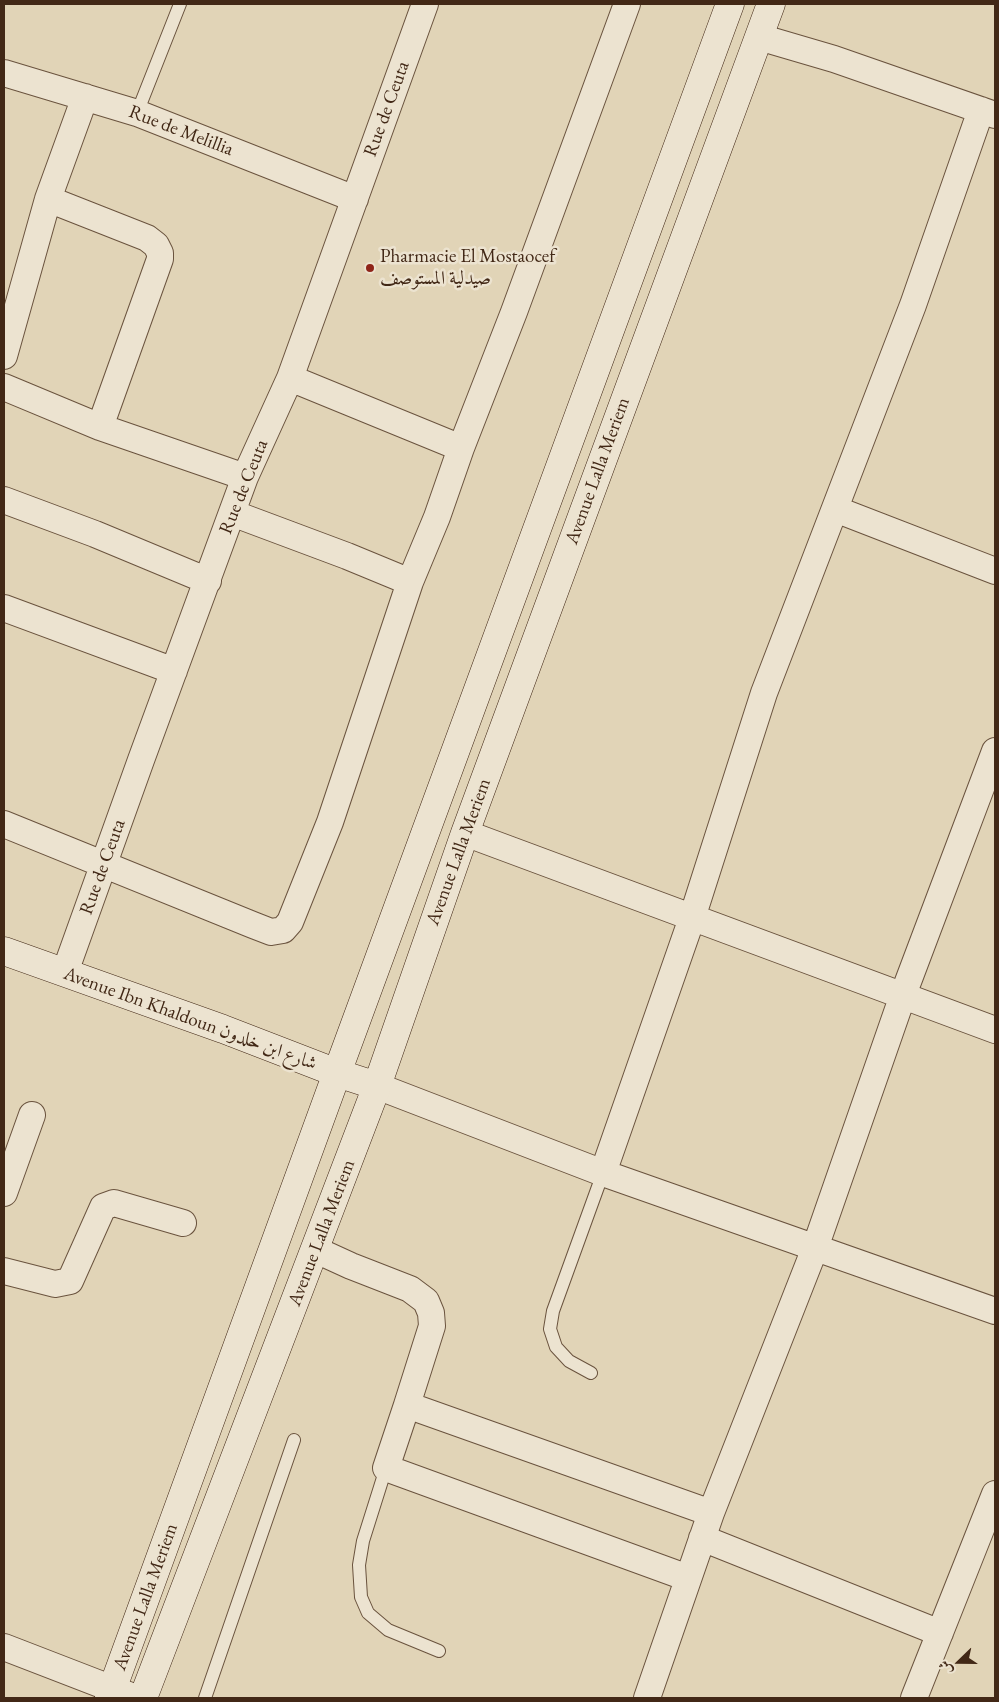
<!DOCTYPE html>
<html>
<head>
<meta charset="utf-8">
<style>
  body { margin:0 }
  #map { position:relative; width:999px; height:1702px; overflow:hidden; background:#e1d4b7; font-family:"EB Garamond",Amiri,serif }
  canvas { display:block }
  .frame { position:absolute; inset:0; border:5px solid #422816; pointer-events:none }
  .north { position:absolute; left:934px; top:1637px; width:50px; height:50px; -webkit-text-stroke:4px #ece3d0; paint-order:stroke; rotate:248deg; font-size:14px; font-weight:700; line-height:20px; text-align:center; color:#422816 }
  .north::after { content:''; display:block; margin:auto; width:18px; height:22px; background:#422816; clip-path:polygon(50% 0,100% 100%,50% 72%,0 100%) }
</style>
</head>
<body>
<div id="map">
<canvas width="999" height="1702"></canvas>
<div class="frame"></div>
<div class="north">ش</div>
</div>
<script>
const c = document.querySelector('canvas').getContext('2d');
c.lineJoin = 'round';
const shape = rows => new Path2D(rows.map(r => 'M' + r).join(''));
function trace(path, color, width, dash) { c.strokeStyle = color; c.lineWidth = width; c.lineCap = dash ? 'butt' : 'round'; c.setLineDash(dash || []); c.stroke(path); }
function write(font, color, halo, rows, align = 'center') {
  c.font = font + ' "EB Garamond",Amiri,serif'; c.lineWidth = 5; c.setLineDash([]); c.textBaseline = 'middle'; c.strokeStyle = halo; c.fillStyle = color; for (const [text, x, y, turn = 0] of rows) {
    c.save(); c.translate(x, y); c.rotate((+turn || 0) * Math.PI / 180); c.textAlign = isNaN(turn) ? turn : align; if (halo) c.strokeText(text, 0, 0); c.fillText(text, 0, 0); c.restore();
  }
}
const lane = shape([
  [137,113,180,4],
  [591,1373,569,1361,556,1347,550,1329,553,1311,603,1173],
  [386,1468,363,1541,359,1565,361,1597,368,1613,388,1630,439,1651],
  [205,1698,294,1440]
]);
const street = shape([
  [759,37,834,59,995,115],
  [4,73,137,113,355,199],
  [48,199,147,238,156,245,160,253,160,259,100,427],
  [4,356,48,199,85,97],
  [290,378,461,448,514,312,627,4],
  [4,387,100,427,245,477],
  [4,500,95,534,208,581],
  [835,509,995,571],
  [232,513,347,556,410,582],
  [4,608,174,671],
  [4,824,253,925,271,932,283,930,290,922,330,822,410,582,437,517,461,448],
  [465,833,995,1030],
  [65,972,141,760,245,477,290,378,425,4],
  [377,1086,603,1173,995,1311],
  [603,1173,692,918,764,693,913,305,981,110],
  [4,1193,32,1115],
  [316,1250,351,1266,410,1289,426,1301,431,1313,432,1326,407,1405,711,1513],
  [4,1271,55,1284,70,1281,103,1207,114,1203,183,1223],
  [407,1405,386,1468,688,1578],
  [702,1538,940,1633],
  [4,1647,136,1698],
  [647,1698,711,1513,815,1248,903,995,995,751],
  [914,1698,995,1494]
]);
const secondary = shape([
  [4,951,223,1029,337,1073,377,1086],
  [109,1698,337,1073,730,4],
  [143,1698,377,1086,465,833,771,4]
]);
const markers = [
  [370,268,5,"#8f2418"]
];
const streetNames = [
  ["Rue de Ceuta",387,109,-70],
  ["Rue de Melillia",181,131,21],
  ["Avenue Lalla Meriem",598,471,-70],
  ["Rue de Ceuta",244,487,-68],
  ["Avenue Lalla Meriem",459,852,-70],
  ["Rue de Ceuta",103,867,-70],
  ["Avenue Ibn Khaldoun شارع ابن خلدون",190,1019,20],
  ["Avenue Lalla Meriem",322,1233,-69],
  ["Avenue Lalla Meriem",146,1597,-70]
];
const poiNames = [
  ["Pharmacie El Mostaocef",380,257],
  ["صيدلية المستوصف",380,279]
];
trace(lane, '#6a533e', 14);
trace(street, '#6a533e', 28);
trace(secondary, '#422816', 29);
trace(lane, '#ece3d0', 12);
trace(street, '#ece3d0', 26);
trace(secondary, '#ece3d0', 28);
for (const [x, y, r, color] of markers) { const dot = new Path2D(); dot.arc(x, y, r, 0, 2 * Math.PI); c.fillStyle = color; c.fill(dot); trace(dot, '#ece3d0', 2); }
write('19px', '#422816', '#ece3d0', streetNames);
write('19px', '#422816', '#ece3d0', poiNames, 'left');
</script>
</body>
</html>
